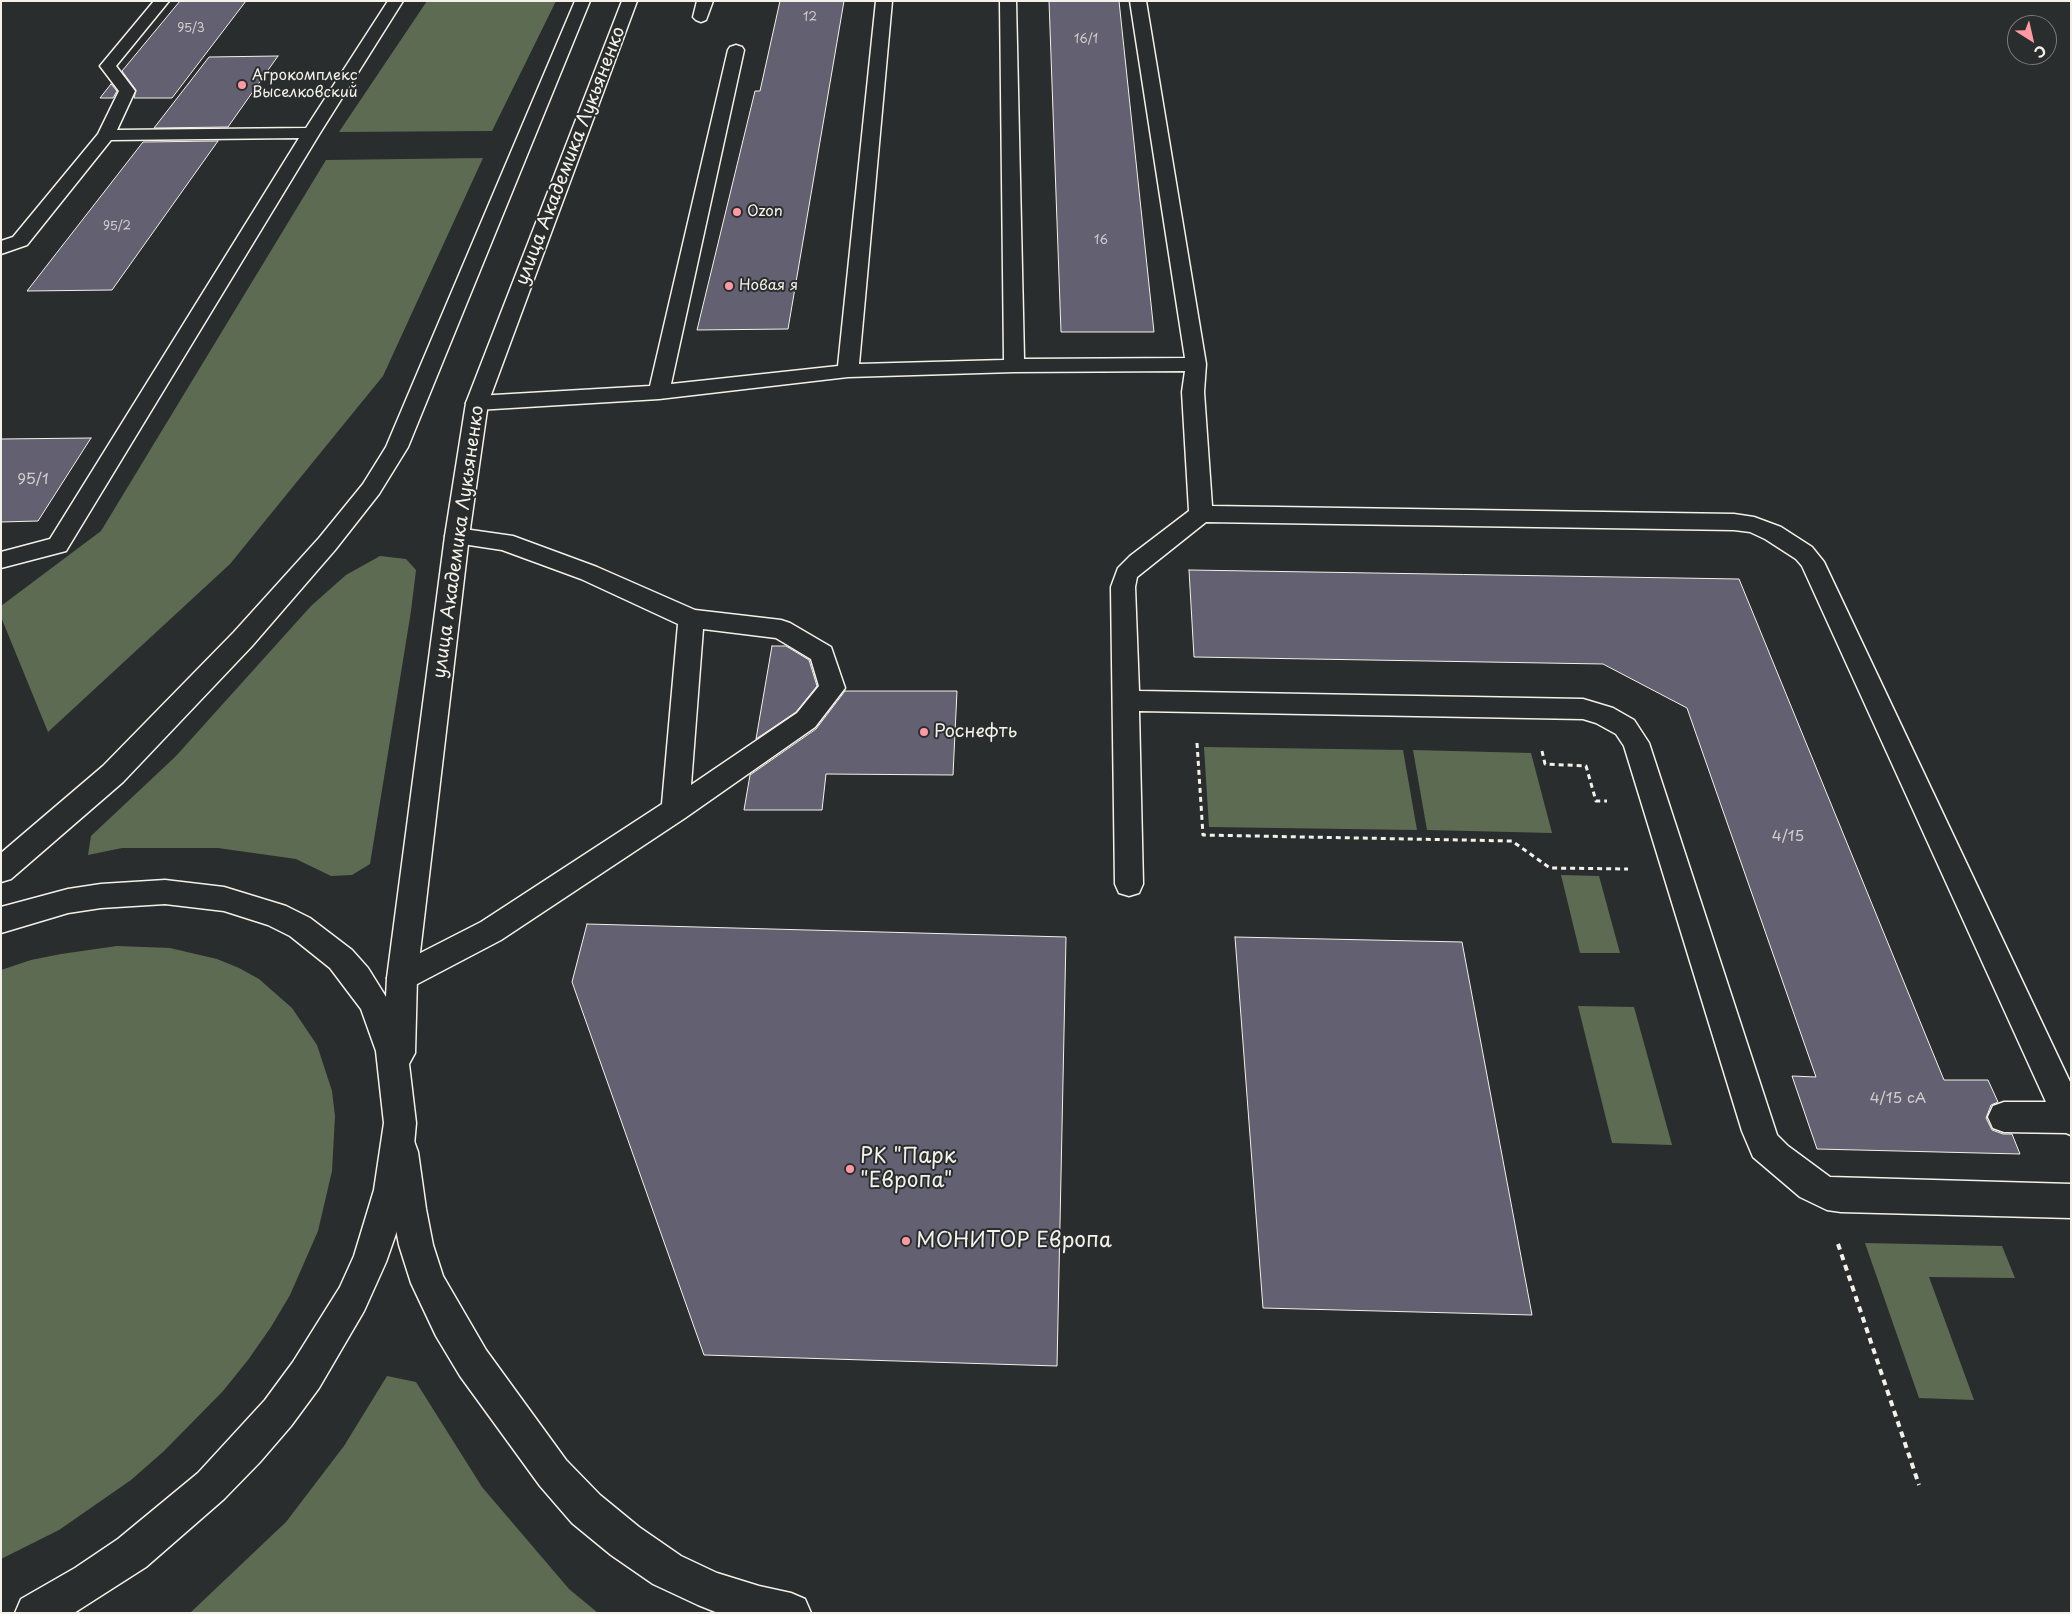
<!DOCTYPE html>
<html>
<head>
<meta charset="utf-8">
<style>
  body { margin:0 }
  #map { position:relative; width:2072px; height:1614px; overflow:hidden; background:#2a2d2e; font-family:"Playpen Sans",sans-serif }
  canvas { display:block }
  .frame { position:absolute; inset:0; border:2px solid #f4f1e8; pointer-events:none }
  .north { position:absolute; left:2007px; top:15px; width:50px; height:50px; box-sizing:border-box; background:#2a2d2e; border:1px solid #7b7b78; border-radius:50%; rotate:145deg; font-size:14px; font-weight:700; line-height:20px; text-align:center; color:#f4f1e8 }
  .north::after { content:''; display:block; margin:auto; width:18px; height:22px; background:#ff9aa2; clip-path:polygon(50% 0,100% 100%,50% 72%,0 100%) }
</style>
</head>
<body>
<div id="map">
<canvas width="2072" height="1614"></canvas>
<div class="frame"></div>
<div class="north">С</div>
</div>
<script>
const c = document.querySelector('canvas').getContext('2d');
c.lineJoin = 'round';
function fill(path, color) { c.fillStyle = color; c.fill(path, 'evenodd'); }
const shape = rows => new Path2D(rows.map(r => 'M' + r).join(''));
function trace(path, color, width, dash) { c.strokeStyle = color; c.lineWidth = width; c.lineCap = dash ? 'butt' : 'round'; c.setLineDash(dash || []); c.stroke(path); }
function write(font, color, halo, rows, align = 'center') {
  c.font = font + ' "Playpen Sans",sans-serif'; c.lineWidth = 4; c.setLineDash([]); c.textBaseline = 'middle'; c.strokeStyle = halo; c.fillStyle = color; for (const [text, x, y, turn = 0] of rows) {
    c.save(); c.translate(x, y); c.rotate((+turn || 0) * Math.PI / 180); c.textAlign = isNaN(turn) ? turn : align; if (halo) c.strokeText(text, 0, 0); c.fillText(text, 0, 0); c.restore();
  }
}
const green = shape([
  [427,1,556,1,492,131,339,132],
  [483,158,383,376,230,564,48,732,1,617,1,606,101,531,326,160],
  [380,556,406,559,416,570,411,611,370,864,352,875,331,876,296,859,218,848,122,848,88,855,91,836,176,756,311,606,346,575],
  [1204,747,1403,750,1417,830,1209,827],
  [1413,750,1531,753,1552,833,1427,830],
  [1561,875,1599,876,1620,953,1580,953],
  [117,946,170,948,217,959,239,968,259,979,292,1008,317,1045,332,1091,335,1116,332,1171,318,1231,290,1295,271,1327,248,1360,223,1391,164,1451,131,1480,59,1530,1,1559,1,970,31,960,61,954],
  [1578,1006,1634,1007,1672,1145,1612,1143],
  [1865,1243,2002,1246,2015,1278,1929,1277,1974,1400,1919,1398],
  [387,1376,416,1382,482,1487,569,1589,598,1613,190,1613,286,1522,344,1446]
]);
const building = shape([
  [180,1,246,1,172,98,134,98,136,90,122,71,180,1],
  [780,1,844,1,788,329,697,330,755,91,760,91,780,1],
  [1049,1,1119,1,1154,332,1061,332,1049,1],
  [278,56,228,127,154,128,209,57,278,56],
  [111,84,117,91,113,98,100,98,111,84],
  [218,141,112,290,27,291,143,142,218,141],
  [91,438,38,521,1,522,1,439,91,438],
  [1189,570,1739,579,1944,1080,1988,1080,1998,1102,1991,1105,1986,1118,1992,1130,2003,1134,2012,1134,2020,1154,1817,1149,1792,1076,1816,1077,1687,708,1603,664,1194,657,1189,570],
  [772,646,786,646,809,660,817,686,796,712,756,739,772,646],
  [845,691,957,691,953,775,826,774,822,810,744,810,750,775,816,729,845,691],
  [587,924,1066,937,1057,1366,704,1355,572,982,587,924],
  [1235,937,1462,942,1532,1315,1263,1308,1235,937]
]);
const pathFar1 = shape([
  [1197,743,1203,835,1512,841,1550,868,1628,869],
  [1542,751,1545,764,1586,766,1596,801,1607,801]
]);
const path = shape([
  [1838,1244,1919,1485]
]);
const minor = shape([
  [154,1,169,1,116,66,135,91,117,130,306,128,388,1,403,1,320,133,66,551,1,568,1,552,50,539,299,138,111,140,27,245,1,254,1,241,13,237,98,134,119,91,100,66,154,1],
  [697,1,713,1,706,20,701,22,696,20,693,17,697,1],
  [876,1,892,1,859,364,1004,360,1000,1,1016,1,1024,359,1185,358,1130,1,1146,1,1206,364,1204,392,1212,506,1734,514,1754,517,1781,527,1812,547,1824,562,2071,1084,2071,1135,2066,1133,2004,1132,1993,1128,1988,1117,1993,1106,2004,1102,2046,1102,1802,566,1796,559,1765,539,1750,532,1734,530,1206,522,1137,577,1135,587,1139,691,1583,699,1613,708,1634,720,1649,743,1777,1135,1788,1146,1830,1177,2071,1184,2071,1218,1841,1212,1827,1210,1800,1197,1753,1157,1742,1131,1624,746,1616,734,1596,723,1583,719,1139,711,1143,884,1139,893,1129,896,1119,893,1115,884,1111,587,1118,568,1130,556,1189,511,1182,392,1185,371,1014,372,848,377,659,399,477,410,469,408,466,403,469,398,477,396,650,386,728,50,730,47,736,45,742,47,744,50,671,384,838,366,876,1],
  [457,528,513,536,597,567,695,610,781,620,790,623,831,647,845,688,815,727,685,818,501,940,402,992,391,988,387,978,391,968,481,922,662,804,678,624,581,579,502,550,449,542,445,536,449,530,457,528],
  [703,629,776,638,811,659,819,686,797,713,691,785,703,629]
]);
const major = shape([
  [402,1136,414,1141,418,1152,426,1209,433,1245,443,1276,486,1350,566,1460,600,1495,639,1527,681,1556,717,1573,759,1586,791,1593,805,1599,811,1613,718,1613,698,1605,653,1584,611,1555,572,1523,540,1486,460,1376,436,1336,411,1283,399,1245,392,1209,386,1152,390,1141,402,1136]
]);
const highway = shape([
  [575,1,590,1,408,447,379,494,335,550,252,646,123,782,11,879,1,882,1,853,103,766,234,632,319,538,363,484,386,447,575,1],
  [622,1,637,1,488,403,469,536,417,978,415,1053,409,1064,416,1123,413,1156,399,1225,386,1262,364,1311,319,1388,291,1426,260,1462,224,1499,146,1567,74,1613,15,1613,21,1599,75,1568,118,1539,198,1473,265,1400,293,1362,340,1287,354,1256,374,1190,384,1123,376,1051,361,1009,330,968,290,936,268,925,224,911,165,904,101,908,68,913,1,933,1,907,68,889,101,884,165,880,224,887,286,906,310,918,352,950,368,968,386,997,387,978,445,536,466,403,622,1]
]);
const markers = [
  [242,85,5,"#ff9aa2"],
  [737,212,5,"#ff9aa2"],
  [729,286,5,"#ff9aa2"],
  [924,732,5,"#ff9aa2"],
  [850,1169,5,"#ff9aa2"],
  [906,1241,5,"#ff9aa2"]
];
const farNumbernames = [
  ["12",810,18],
  ["95/3",191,29],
  ["16/1",1086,40],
  ["95/2",117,227],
  ["16",1101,241]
];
const farPoinames = [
  ["Агрокомплекс",252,76],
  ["Выселковский",252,93],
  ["Ozon",747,212],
  ["Новая я",739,286]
];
const numberNames = [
  ["95/1",33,480],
  ["4/15",1788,837],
  ["4/15 сА",1898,1099]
];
const streetNames = [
  ["улица Академика Лукьяненко",571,156,-69],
  ["улица Академика Лукьяненко",459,542,-82]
];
const poiNames = [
  ["Роснефть",934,732]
];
const nearPoinames = [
  ["РК \"Парк",860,1157],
  ["\"Европа\"",860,1181],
  ["МОНИТОР Европа",916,1241]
];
fill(green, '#5e6b53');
fill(building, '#636072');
trace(building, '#f4f1e8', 1);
trace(minor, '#f4f1e8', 3);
trace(major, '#f4f1e8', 3);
trace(highway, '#f4f1e8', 3);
trace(pathFar1, '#f4f1e8', 3, [5, 4]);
trace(path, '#f4f1e8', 4, [6, 5]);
fill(minor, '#2a2d2e');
fill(major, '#2a2d2e');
fill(highway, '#2a2d2e');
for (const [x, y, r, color] of markers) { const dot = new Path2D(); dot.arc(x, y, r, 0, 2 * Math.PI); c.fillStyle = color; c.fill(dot); trace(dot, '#2a2d2e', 2); }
write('12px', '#d0cdca', null, farNumbernames);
write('15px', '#f4f1e8', '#2a2d2e', farPoinames, 'left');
write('15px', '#d0cdca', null, numberNames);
write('18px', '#f4f1e8', '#2a2d2e', streetNames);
write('18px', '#f4f1e8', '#2a2d2e', poiNames, 'left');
write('21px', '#f4f1e8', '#2a2d2e', nearPoinames, 'left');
</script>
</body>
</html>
